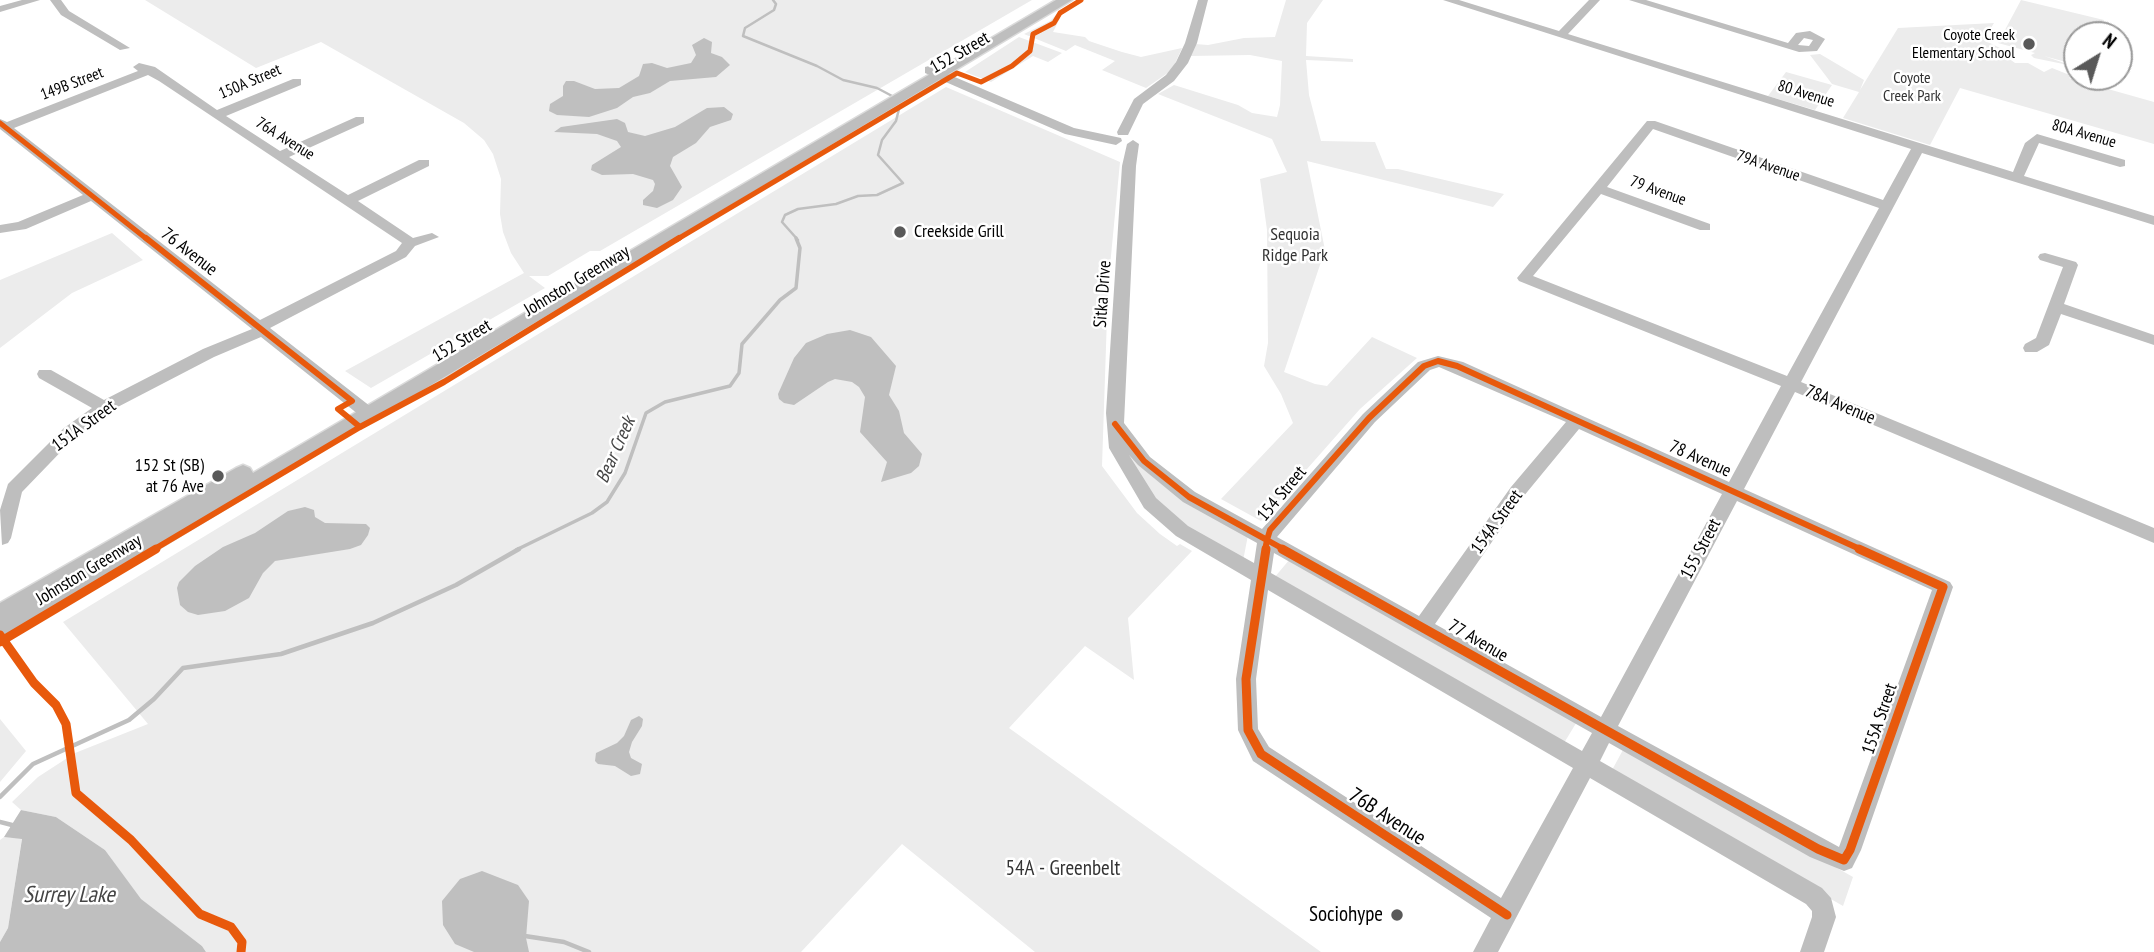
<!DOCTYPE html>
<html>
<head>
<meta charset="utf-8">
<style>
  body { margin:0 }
  #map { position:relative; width:2154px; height:952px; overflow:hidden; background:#fff; font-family:"PT Sans Narrow",sans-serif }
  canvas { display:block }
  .north { position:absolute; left:2063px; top:21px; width:70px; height:70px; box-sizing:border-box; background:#fff; border:2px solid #999; border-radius:50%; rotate:38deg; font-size:19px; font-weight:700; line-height:28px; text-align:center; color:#000 }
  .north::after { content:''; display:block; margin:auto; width:24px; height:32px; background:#595959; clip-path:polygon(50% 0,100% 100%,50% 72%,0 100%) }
</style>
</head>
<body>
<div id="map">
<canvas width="2154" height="952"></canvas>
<div class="north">N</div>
</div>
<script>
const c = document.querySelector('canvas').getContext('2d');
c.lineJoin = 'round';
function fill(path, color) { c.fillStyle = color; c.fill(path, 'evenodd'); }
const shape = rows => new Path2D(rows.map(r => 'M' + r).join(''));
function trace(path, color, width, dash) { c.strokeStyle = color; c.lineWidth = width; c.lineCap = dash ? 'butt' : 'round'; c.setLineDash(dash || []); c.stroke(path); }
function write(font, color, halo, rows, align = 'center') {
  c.font = font + ' "PT Sans Narrow",sans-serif'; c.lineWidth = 5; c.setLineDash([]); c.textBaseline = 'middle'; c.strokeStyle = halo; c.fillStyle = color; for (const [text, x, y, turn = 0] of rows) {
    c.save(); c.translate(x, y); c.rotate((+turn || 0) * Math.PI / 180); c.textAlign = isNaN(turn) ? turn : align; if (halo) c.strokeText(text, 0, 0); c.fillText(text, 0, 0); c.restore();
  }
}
const green = shape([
  [145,0,1032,0,600,251,590,251,548,276,529,276,545,288,371,388,345,371,524,273,511,253,503,232,500,214,501,179,493,154,484,140,464,123,321,42,256,68],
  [1286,0,1323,0,1307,23,1306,56,1353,59,1353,62,1306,60,1309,95,1321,141,1375,142,1386,169,1398,169,1504,194,1493,207,1307,161,1325,250,1284,372,1315,384,1327,386,1372,337,1417,358,1360,409,1261,521,1221,499,1293,423,1281,394,1264,366,1268,343,1267,230,1260,179,1287,172,1272,139,1158,94,1174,85,1238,105,1252,113,1277,117,1280,105,1282,61,1250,55,1190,56,1195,44,1208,45,1244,38,1275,37],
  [2021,0,2104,20,2098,35,2077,35,2077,65,2044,56,2073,66,2034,58,2031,55,2035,53,1998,43],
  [1059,12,1060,18,1053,32,1085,37,1089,41,1122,52,1141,57,1182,48,1172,70,1146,88,1102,70,1115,61,1075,45,1066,51,1024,34,1050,21],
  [1994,23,1984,40,2000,48,2004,55,2015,63,2028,63,2044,72,2052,68,2072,76,2069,78,2154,102,2154,144,1960,88,1930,145,1843,118,1859,92,1832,84,1810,55,1820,54,1864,80,1860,90,1898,28],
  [1019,37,1062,53,1048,62,1033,56,991,82,965,72],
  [1786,72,1832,85,1815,110,1768,96],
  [946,87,1120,162,1108,287,1102,466,1137,513,1160,534,1177,546,1180,544,1192,551,1128,618,1134,680,1085,646,1009,728,1321,952,1035,952,902,844,801,952,206,952,202,946,140,899,105,850,56,817,21,810,12,802,38,777,75,753,148,724,63,622],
  [112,233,143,260,72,293,0,348,0,280],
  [1124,446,1154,478,1172,492,1248,535,1243,561,1185,527,1153,500],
  [1290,559,1578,720,1564,743,1274,578],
  [0,719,26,751,0,782],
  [1624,748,1853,877,1843,906,1611,772],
  [4,837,22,838,8,928,0,942,0,840]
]);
const water = shape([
  [704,38,712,42,711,53,722,57,730,65,716,77,670,81,650,93,633,97,617,108,589,117,557,115,549,111,550,104,563,96,563,86,566,81,574,81,595,89,619,88,639,76,643,64,652,63,667,68,691,63,696,55,692,45],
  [724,107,733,114,731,120,710,127,696,143,673,157,670,166,682,187,673,200,657,208,643,205,643,200,653,191,655,184,653,180,633,174,602,175,591,170,592,165,621,147,617,141,597,134,554,132,561,127,617,119,625,123,628,132,645,136,675,127,707,108],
  [850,330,871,337,896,366,889,395,899,411,904,433,922,454,919,466,911,473,881,482,887,462,860,432,865,397,859,387,852,382,835,379,828,382,794,405,784,403,779,399,778,394,794,358,806,343,827,334],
  [305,507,314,510,315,517,325,523,366,524,370,528,368,535,361,545,350,549,275,561,263,573,249,598,225,611,198,615,188,612,180,605,177,588,179,582,195,566,223,547,255,533,288,511],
  [639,716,643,719,642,726,632,742,629,752,631,758,642,764,640,774,631,776,615,766,598,764,595,761,596,753,617,743,624,736,631,720],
  [21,810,56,817,105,850,141,899,202,946,206,952,0,952,0,942,8,928,22,839,4,837],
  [482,871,518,885,529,901,526,938,529,952,474,952,455,944,443,925,442,901,460,879]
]);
const streamFar2 = shape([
  [773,0,776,4,774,10,745,28,743,36,817,66,843,80,877,88,894,97],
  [798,240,782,222,785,215,798,209,836,204,858,196,877,195,903,183,878,155,882,140,896,121,901,101]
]);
const streamFar1 = shape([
  [516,550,592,513,607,502,625,473,646,413,665,402,730,386,739,373,742,344,780,300,796,288,800,248,796,238]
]);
const stream = shape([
  [0,797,33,764,129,720,154,699,183,668,281,654,373,623,456,585,519,549],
  [0,822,12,825],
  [525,936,564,942,589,952]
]);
const minor = shape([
  [22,0,40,0,0,12,0,6,22,0],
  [50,0,61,0,69,11,130,48,120,50,61,15,50,0],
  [1198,0,1208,0,1197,43,1188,63,1174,81,1143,104,1128,135,1118,135,1117,132,1134,99,1166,75,1176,62,1185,43,1198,0],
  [1443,0,1459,0,1559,31,1589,0,1600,0,1568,34,2013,172,2025,143,2037,134,2125,160,2125,166,2120,167,2039,143,2024,176,2154,216,2154,225,1922,153,1801,382,2154,528,2154,543,1795,392,1744,489,1950,582,1953,587,1861,850,1852,868,1844,871,1810,857,1609,743,1600,761,1822,888,1831,898,1836,917,1824,952,1800,952,1812,917,1812,911,1806,904,1590,778,1498,952,1473,952,1491,918,1253,761,1238,730,1236,679,1251,580,1176,536,1144,508,1109,448,1106,413,1122,166,1127,144,1133,140,1139,144,1136,166,1124,423,1150,457,1195,492,1262,529,1363,414,1418,362,1438,356,1463,362,1729,482,1781,386,1519,281,1517,278,1647,121,1655,121,1883,200,1911,149,1443,0],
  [1653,129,1879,208,1787,376,1533,276,1601,194,1700,230,1710,230,1710,224,1607,187,1653,129],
  [1439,367,1566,422,1511,487,1419,616,1277,537,1375,422,1430,370,1439,367],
  [1579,429,1722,494,1601,717,1435,624,1523,497,1579,429],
  [1129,455,1138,465,1183,502,1257,543,1254,563,1188,526,1156,498,1129,455],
  [1737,501,1932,590,1839,847,1618,726,1737,501],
  [1274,553,1592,733,1582,751,1271,573,1274,553],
  [1268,590,1573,768,1501,898,1269,747,1258,729,1256,679,1268,590],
  [1629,0,1646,0,1788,43,1796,33,1810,31,1825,39,1817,51,1799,52,1629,0],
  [1804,38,1813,40,1809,46,1798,45,1804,38],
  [139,63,155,67,217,110,293,79,301,79,301,85,226,116,280,151,356,117,364,117,364,123,289,157,348,195,419,160,429,160,429,166,358,201,413,238,432,233,439,237,415,246,406,257,270,328,375,410,377,414,375,418,363,418,261,337,214,357,110,411,76,436,22,492,11,538,8,543,2,545,0,510,8,484,64,428,92,408,39,378,37,374,39,370,51,370,104,400,203,349,252,329,91,201,26,229,0,233,0,225,18,222,83,195,0,129,0,119,7,122,138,71,133,67,139,63],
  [148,75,159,81,402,243,396,251,260,320,14,128,148,75],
  [929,66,1074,128,1121,138,1122,141,1116,145,1065,134,925,73,925,67,929,66],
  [2045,253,2076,262,2078,265,2064,304,2154,335,2154,345,2061,314,2049,345,2037,352,2025,352,2023,348,2025,344,2036,338,2063,267,2040,260,2038,257,2040,254,2045,253]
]);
const major = shape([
  [1056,0,1072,0,0,644,0,603,236,468,243,465,250,468,253,473,1056,0]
]);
const cyclewayFar2 = shape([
  [0,123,148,240],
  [676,240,957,73,981,82,1012,66,1030,51,1033,34,1054,23,1060,13,1081,0]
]);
const cyclewayFar1 = shape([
  [146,238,352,401,338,409,360,427],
  [1115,424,1144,461,1189,497,1267,540],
  [1267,540,1285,550],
  [1267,540,1270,530,1369,418,1424,366,1438,361,1457,366,1862,550],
  [153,550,360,427,444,382,679,238],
  [1265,550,1267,540]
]);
const cycleway = shape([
  [1266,549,1246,679,1248,730,1261,754,1507,915],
  [1282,549,1818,849,1844,860,1850,850,1943,587,1859,549],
  [0,635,34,683,56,705,66,724,76,793,131,840,200,914,231,927,242,942,241,952],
  [0,642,156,549]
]);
const markers = [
  [2029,44,7,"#595959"],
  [900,232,7,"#595959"],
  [218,476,7,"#595959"],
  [1397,915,7,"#595959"]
];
const farPoinames = [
  ["Coyote Creek",2015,35],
  ["Elementary School",2015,53]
];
const farParknames = [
  ["Coyote",1912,78],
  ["Creek Park",1912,96]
];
const farStreetnames = [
  ["150A Street",250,82,-23],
  ["149B Street",72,84,-21],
  ["80 Avenue",1806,94,17],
  ["80A Avenue",2084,134,16],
  ["76A Avenue",285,139,32],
  ["79A Avenue",1768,166,19],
  ["79 Avenue",1658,191,20]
];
const streetNames = [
  ["152 Street",960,53,-30],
  ["76 Avenue",189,252,38],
  ["Johnston Greenway",577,281,-31],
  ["Sitka Drive",1103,294,-86],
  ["152 Street",462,341,-31],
  ["78A Avenue",1840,405,23],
  ["151A Street",84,426,-36],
  ["78 Avenue",1700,459,24],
  ["154 Street",1282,494,-50],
  ["154A Street",1497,522,-54],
  ["155 Street",1701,549,-62],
  ["Johnston Greenway",89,570,-31],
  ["77 Avenue",1478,641,30],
  ["155A Street",1880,719,-71]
];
const poiNames = [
  ["Creekside Grill",914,232],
  ["152 St (SB)",204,466,"right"],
  ["at 76 Ave",204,487,"right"]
];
const parkNames = [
  ["Sequoia",1295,235],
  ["Ridge Park",1295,256]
];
const waterNames = [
  ["Bear Creek",616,450,-66]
];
const nearStreetnames = [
  ["76B Avenue",1387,817,33]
];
const nearParknames = [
  ["54A - Greenbelt",1063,869]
];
const nearPoinames = [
  ["Sociohype",1383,915]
];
const nearWaternames = [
  ["Surrey Lake",69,895]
];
fill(green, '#ececec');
fill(water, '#bfbfbf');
trace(streamFar2, '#bfbfbf', 2.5);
trace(streamFar1, '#bfbfbf', 3.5);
trace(stream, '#bfbfbf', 4.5);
trace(major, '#dbdbdb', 3);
fill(minor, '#bebebe');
fill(major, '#bebebe');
trace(cyclewayFar2, '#e8590c', 5);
trace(cyclewayFar1, '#e8590c', 6);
trace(cycleway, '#e8590c', 9);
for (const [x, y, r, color] of markers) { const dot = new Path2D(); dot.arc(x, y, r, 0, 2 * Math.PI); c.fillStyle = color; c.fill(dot); trace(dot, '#fff', 2.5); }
write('16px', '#000', '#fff', farPoinames, 'right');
write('16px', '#333', '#fff', farParknames);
write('16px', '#000', '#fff', farStreetnames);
write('18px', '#000', '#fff', streetNames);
write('18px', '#000', '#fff', poiNames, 'left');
write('18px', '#333', '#fff', parkNames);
write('italic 19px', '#444', '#fff', waterNames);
write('21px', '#000', '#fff', nearStreetnames);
write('21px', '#333', '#fff', nearParknames);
write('21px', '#000', '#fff', nearPoinames, 'right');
write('italic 23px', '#444', '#fff', nearWaternames);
</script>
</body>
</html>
